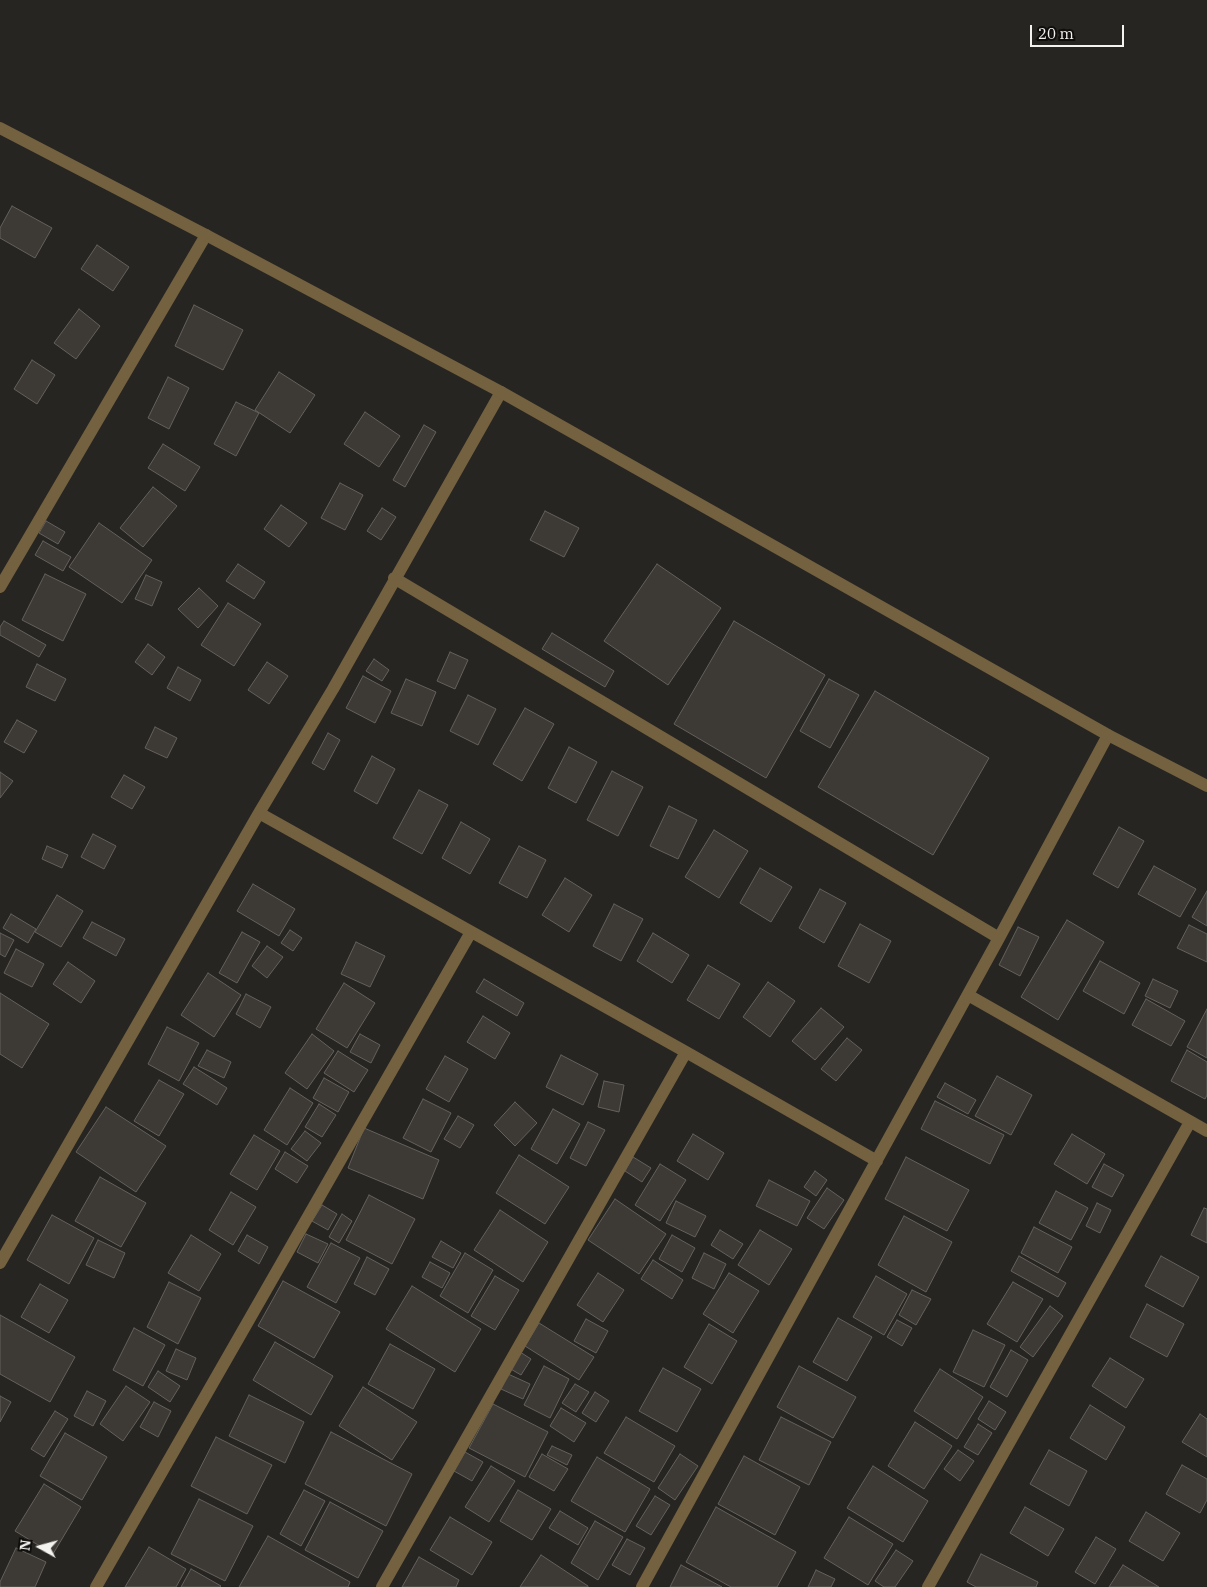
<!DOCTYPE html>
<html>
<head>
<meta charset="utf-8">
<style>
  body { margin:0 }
  #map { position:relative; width:1207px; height:1587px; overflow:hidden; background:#272521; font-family:"IBM Plex Serif",serif }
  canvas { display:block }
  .north { position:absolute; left:15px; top:1522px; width:50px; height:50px; -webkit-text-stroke:4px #0f0e0c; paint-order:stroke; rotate:277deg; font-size:14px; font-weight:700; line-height:20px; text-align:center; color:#f5f3f0 }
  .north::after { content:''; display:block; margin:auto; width:18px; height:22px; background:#f5f3f0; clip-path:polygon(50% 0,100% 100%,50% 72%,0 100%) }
  .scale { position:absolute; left:1030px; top:25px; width:94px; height:22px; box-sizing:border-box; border:2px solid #f5f3f0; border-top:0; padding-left:6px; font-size:15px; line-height:18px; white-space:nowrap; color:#f5f3f0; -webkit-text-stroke:4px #0f0e0c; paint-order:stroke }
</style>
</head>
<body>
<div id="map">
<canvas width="1207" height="1587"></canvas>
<div class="north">N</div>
<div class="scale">20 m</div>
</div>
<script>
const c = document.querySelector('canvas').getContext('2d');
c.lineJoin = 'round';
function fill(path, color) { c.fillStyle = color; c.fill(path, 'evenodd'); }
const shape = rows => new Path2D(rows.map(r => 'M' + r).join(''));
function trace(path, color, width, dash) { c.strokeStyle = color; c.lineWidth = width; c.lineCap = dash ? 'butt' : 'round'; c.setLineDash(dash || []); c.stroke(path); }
const building = shape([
  [12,206,52,228,35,258,0,238,0,228,12,206],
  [97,245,129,267,113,291,81,269,97,245],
  [194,305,243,330,223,370,175,346,194,305],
  [79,309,100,326,76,359,54,343,79,309],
  [32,360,55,375,37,404,14,389,32,360],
  [279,372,315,395,290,433,255,410,279,372],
  [168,377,189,388,169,429,148,418,168,377],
  [236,402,259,413,236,456,214,444,236,402],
  [365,412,400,436,379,467,344,444,365,412],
  [424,425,436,432,405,487,393,480,424,425],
  [163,444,200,467,185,491,148,468,163,444],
  [340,483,363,495,345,530,321,518,340,483],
  [153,487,177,506,143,547,120,528,153,487],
  [281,505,307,523,289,547,264,529,281,505],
  [382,508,396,517,381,540,367,531,382,508],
  [545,511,579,528,564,557,530,540,545,511],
  [46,521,65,532,58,544,39,533,46,521],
  [99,523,152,560,122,603,69,567,99,523],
  [43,541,71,557,63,571,35,555,43,541],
  [238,564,265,582,254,599,226,581,238,564],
  [657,564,721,608,668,685,604,641,657,564],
  [45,574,86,594,63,641,22,620,45,574],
  [146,575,162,582,152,606,135,599,146,575],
  [199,588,218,606,198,628,178,609,199,588],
  [228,603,261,624,234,666,201,645,228,603],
  [4,621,46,645,39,657,0,635,0,627,4,621],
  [734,621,825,675,766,778,674,724,734,621],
  [552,633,614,671,605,687,542,649,552,633],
  [148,644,165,657,152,675,135,662,148,644],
  [450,652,468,660,455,689,437,681,450,652],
  [374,659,389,670,382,681,366,671,374,659],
  [267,662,288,676,269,704,248,690,267,662],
  [37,664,66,679,55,701,26,687,37,664],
  [178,667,201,680,190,701,167,688,178,667],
  [363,676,391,691,375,723,346,708,363,676],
  [406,679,436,692,422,726,391,713,406,679],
  [829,679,859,695,830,748,800,731,829,679],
  [875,691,989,758,933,855,818,787,875,691],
  [468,695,496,709,478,745,450,731,468,695],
  [525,708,554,724,522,781,493,764,525,708],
  [17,720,37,731,24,753,4,742,17,720],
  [155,727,177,738,167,758,145,748,155,727],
  [328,733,340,740,324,770,312,763,328,733],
  [569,747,597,762,576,803,548,788,569,747],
  [372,756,395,769,377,804,354,791,372,756],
  [612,771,643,787,618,836,587,820,612,771],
  [0,772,13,781,0,798,0,772],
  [124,775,145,787,132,809,111,797,124,775],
  [419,790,448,805,422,854,393,838,419,790],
  [669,806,697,820,678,859,650,846,669,806],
  [461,822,490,839,470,874,442,858,461,822],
  [1119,827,1144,841,1118,888,1093,874,1119,827],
  [714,830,748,851,719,898,685,877,714,830],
  [93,834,116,846,104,869,81,857,93,834],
  [47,846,68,855,62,868,42,859,47,846],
  [519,846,546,860,527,898,499,883,519,846],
  [1154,866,1196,889,1180,917,1138,894,1154,866],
  [760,868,792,887,771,922,740,903,760,868],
  [565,878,592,895,569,932,542,915,565,878],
  [253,884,295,909,279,936,237,911,253,884],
  [820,889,846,903,824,943,799,928,820,889],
  [1207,891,1207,926,1192,917,1207,891],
  [57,895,83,911,61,947,35,932,57,895],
  [614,904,643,919,621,961,593,946,614,904],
  [11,914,36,929,28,943,3,928,11,914],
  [1067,920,1104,942,1058,1020,1021,997,1067,920],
  [92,922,125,939,116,956,83,938,92,922],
  [860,924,891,941,869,983,838,966,860,924],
  [1189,925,1207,934,1207,962,1177,948,1189,925],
  [1018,927,1039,937,1020,976,999,965,1018,927],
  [290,930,302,938,293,951,281,943,290,930],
  [242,932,260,942,237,983,219,973,242,932],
  [0,933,14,940,5,957,0,954,0,933],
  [653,933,689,955,672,983,637,961,653,933],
  [356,942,385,956,370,987,341,974,356,942],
  [267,946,283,957,267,978,252,966,267,946],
  [16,949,44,964,32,987,4,973,16,949],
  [1100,961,1140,983,1124,1014,1083,991,1100,961],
  [68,962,95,981,81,1003,53,984,68,962],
  [708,965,740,984,719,1019,687,1000,708,965],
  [208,973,241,995,214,1037,181,1015,208,973],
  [484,979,524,1003,517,1016,476,992,484,979],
  [1153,979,1178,991,1170,1008,1145,996,1153,979],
  [768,982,795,1001,770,1037,743,1017,768,982],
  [344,983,375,1003,347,1048,316,1029,344,983],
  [0,993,49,1024,22,1068,0,1054,0,993],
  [246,994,271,1007,260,1028,236,1014,246,994],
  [1146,999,1185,1021,1171,1046,1132,1025,1146,999],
  [821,1008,844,1027,815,1060,792,1041,821,1008],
  [1207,1009,1207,1058,1187,1047,1207,1009],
  [483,1016,510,1033,495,1059,467,1042,483,1016],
  [167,1027,199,1043,179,1081,148,1064,167,1027],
  [312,1034,334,1051,307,1089,285,1073,312,1034],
  [360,1034,380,1045,371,1063,350,1052,360,1034],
  [847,1038,862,1050,836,1081,821,1069,847,1038],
  [207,1050,231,1062,224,1078,198,1066,207,1050],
  [1187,1050,1207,1062,1207,1095,1205,1099,1171,1081,1187,1050],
  [338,1051,368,1070,354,1092,324,1073,338,1051],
  [561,1055,598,1074,583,1105,546,1087,561,1055],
  [445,1056,468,1069,449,1102,426,1089,445,1056],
  [194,1067,227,1088,217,1105,183,1084,194,1067],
  [997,1076,1032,1095,1011,1135,975,1116,997,1076],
  [324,1078,349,1092,338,1112,313,1098,324,1078],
  [159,1080,184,1094,159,1136,134,1121,159,1080],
  [604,1081,624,1085,619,1112,598,1107,604,1081],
  [945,1083,976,1100,968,1114,937,1097,945,1083],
  [290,1088,313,1103,287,1145,264,1130,290,1088],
  [423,1099,451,1113,431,1152,403,1138,423,1099],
  [935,1101,1004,1135,990,1164,921,1129,935,1101],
  [515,1102,537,1123,515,1146,494,1125,515,1102],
  [319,1104,336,1115,322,1137,305,1127,319,1104],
  [106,1107,166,1146,136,1192,76,1152,106,1107],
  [553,1109,580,1124,557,1164,531,1149,553,1109],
  [458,1116,474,1125,460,1148,444,1139,458,1116],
  [588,1122,605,1130,586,1166,570,1158,588,1122],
  [364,1128,439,1160,423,1199,348,1168,364,1128],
  [305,1131,321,1143,307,1161,291,1149,305,1131],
  [693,1134,724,1153,708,1180,677,1161,693,1134],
  [1072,1134,1105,1154,1087,1184,1054,1164,1072,1134],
  [254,1135,280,1151,257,1190,230,1174,254,1135],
  [285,1152,308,1166,297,1183,275,1169,285,1152],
  [519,1155,569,1187,545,1224,496,1193,519,1155],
  [633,1157,651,1168,642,1182,625,1171,633,1157],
  [906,1157,969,1190,947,1231,885,1199,906,1157],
  [660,1164,686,1180,660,1221,635,1205,660,1164],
  [1104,1164,1124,1175,1112,1197,1092,1187,1104,1164],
  [815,1171,827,1180,816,1196,804,1187,815,1171],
  [100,1177,146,1203,121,1247,75,1221,100,1177],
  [769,1180,810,1201,797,1226,756,1206,769,1180],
  [827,1188,844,1200,824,1229,807,1218,827,1188],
  [1056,1191,1088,1208,1071,1240,1039,1223,1056,1191],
  [231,1192,256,1207,233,1245,209,1230,231,1192],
  [369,1195,415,1219,392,1264,346,1240,369,1195],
  [615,1199,666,1234,639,1274,588,1240,615,1199],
  [676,1201,706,1216,695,1237,666,1223,676,1201],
  [1097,1203,1111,1210,1100,1233,1086,1226,1097,1203],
  [322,1205,337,1214,328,1230,312,1221,322,1205],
  [1204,1208,1207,1209,1207,1243,1191,1235,1204,1208],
  [500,1210,548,1242,523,1282,474,1250,500,1210],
  [342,1214,352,1221,339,1243,329,1237,342,1214],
  [52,1215,94,1238,69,1284,27,1260,52,1215],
  [904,1216,952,1242,926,1292,878,1265,904,1216],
  [1034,1227,1072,1247,1058,1273,1021,1253,1034,1227],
  [720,1230,743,1244,733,1259,711,1245,720,1230],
  [760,1230,792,1249,769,1285,738,1265,760,1230],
  [306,1234,328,1244,318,1263,297,1252,306,1234],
  [191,1235,221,1254,199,1291,168,1273,191,1235],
  [247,1235,268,1247,259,1264,238,1251,247,1235],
  [672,1235,695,1248,682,1272,659,1259,672,1235],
  [98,1240,125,1253,114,1278,86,1265,98,1240],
  [441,1241,461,1253,453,1268,432,1257,441,1241],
  [331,1243,360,1258,336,1303,307,1287,331,1243],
  [465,1253,493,1270,468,1313,440,1296,465,1253],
  [704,1253,726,1264,714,1289,692,1278,704,1253],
  [1019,1256,1066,1283,1058,1297,1011,1271,1019,1256],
  [1161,1256,1199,1277,1183,1307,1145,1286,1161,1256],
  [367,1257,389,1269,375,1295,354,1284,367,1257],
  [653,1260,683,1280,672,1299,641,1279,653,1260],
  [430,1262,450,1273,442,1288,422,1277,430,1262],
  [598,1273,624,1290,603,1322,577,1305,598,1273],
  [729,1273,759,1291,733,1333,703,1314,729,1273],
  [495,1276,519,1290,495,1330,471,1316,495,1276],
  [876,1276,907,1294,884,1335,853,1317,876,1276],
  [283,1281,340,1312,314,1358,258,1326,283,1281],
  [169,1282,201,1298,178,1344,147,1327,169,1282],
  [1013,1282,1043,1299,1017,1342,987,1324,1013,1282],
  [40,1284,68,1300,49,1333,21,1317,40,1284],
  [412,1286,481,1329,455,1372,386,1329,412,1286],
  [912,1290,931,1299,916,1325,899,1315,912,1290],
  [1147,1304,1184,1324,1167,1357,1130,1337,1147,1304],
  [1050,1306,1063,1316,1033,1357,1020,1347,1050,1306],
  [0,1315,75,1357,50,1402,0,1374,0,1315],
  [838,1318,872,1337,847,1381,813,1362,838,1318],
  [586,1319,608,1331,596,1353,574,1341,586,1319],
  [897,1320,912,1328,902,1346,887,1337,897,1320],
  [539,1323,594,1357,579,1380,525,1346,539,1323],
  [709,1324,737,1341,712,1384,684,1367,709,1324],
  [134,1328,165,1345,143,1386,113,1370,134,1328],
  [973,1330,1005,1345,984,1387,953,1372,973,1330],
  [275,1342,333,1376,311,1415,253,1380,275,1342],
  [390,1344,435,1369,413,1409,368,1384,390,1344],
  [176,1349,196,1358,187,1380,166,1371,176,1349],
  [1011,1350,1028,1360,1007,1397,990,1387,1011,1350],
  [520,1352,531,1359,521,1375,509,1368,520,1352],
  [1110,1358,1144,1379,1126,1408,1092,1386,1110,1358],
  [544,1366,569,1379,550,1418,524,1405,544,1366],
  [799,1366,856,1397,833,1438,777,1407,799,1366],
  [663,1368,701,1389,677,1432,639,1411,663,1368],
  [940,1369,983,1397,957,1439,914,1411,940,1369],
  [158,1371,180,1386,170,1402,148,1387,158,1371],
  [508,1374,530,1384,523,1399,501,1389,508,1374],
  [575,1384,589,1392,576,1412,562,1403,575,1384],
  [126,1386,150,1402,123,1441,100,1424,126,1386],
  [363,1387,417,1422,392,1460,339,1426,363,1387],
  [87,1391,106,1401,93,1426,74,1416,87,1391],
  [595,1392,609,1401,596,1422,582,1413,595,1392],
  [249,1395,304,1422,285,1463,229,1436,249,1395],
  [0,1396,11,1402,0,1422,0,1396],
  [989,1401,1006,1412,995,1430,978,1419,989,1401],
  [154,1402,171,1411,158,1437,140,1427,154,1402],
  [493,1404,548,1432,525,1477,469,1448,493,1404],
  [1090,1405,1125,1427,1106,1460,1070,1438,1090,1405],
  [561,1408,586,1423,574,1442,550,1426,561,1408],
  [55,1411,68,1419,44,1457,31,1449,55,1411],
  [1200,1414,1207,1419,1207,1457,1182,1442,1200,1414],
  [626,1417,675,1446,654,1482,604,1453,626,1417],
  [781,1417,831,1442,809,1485,759,1460,781,1417],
  [915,1422,952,1446,924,1489,888,1466,915,1422],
  [978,1424,992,1433,978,1455,964,1447,978,1424],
  [331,1432,412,1474,386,1526,305,1484,331,1432],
  [65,1433,107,1457,82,1500,40,1476,65,1433],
  [216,1437,272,1465,247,1514,191,1486,216,1437],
  [552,1446,572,1455,567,1465,547,1455,552,1446],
  [958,1450,974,1461,960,1481,944,1469,958,1450],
  [1049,1450,1087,1471,1069,1506,1030,1484,1049,1450],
  [465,1452,483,1462,472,1481,454,1471,465,1452],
  [542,1454,568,1469,554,1491,529,1477,542,1454],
  [680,1454,698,1466,675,1500,658,1488,680,1454],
  [744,1456,800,1487,775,1535,718,1504,744,1456],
  [597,1457,650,1489,625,1532,571,1501,597,1457],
  [1182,1465,1207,1479,1207,1500,1200,1513,1166,1494,1182,1465],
  [491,1466,515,1481,489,1522,465,1507,491,1466],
  [873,1466,928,1501,903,1542,847,1508,873,1466],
  [44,1484,81,1507,53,1554,15,1531,44,1484],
  [304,1490,325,1501,301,1546,280,1534,304,1490],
  [518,1490,551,1509,532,1540,500,1521,518,1490],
  [655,1496,670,1505,651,1535,636,1526,655,1496],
  [199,1499,253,1526,225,1581,171,1554,199,1499],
  [330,1502,383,1531,358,1578,305,1550,330,1502],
  [716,1507,796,1552,777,1587,731,1587,686,1562,716,1507],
  [1025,1507,1064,1529,1048,1556,1010,1533,1025,1507],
  [560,1511,588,1528,578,1545,549,1528,560,1511],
  [1146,1512,1180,1533,1163,1561,1129,1541,1146,1512],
  [450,1517,492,1542,472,1575,430,1550,450,1517],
  [849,1517,893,1544,868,1585,824,1558,849,1517],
  [595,1521,623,1537,598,1580,571,1563,595,1521],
  [268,1536,350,1582,348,1587,239,1587,268,1536],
  [1096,1537,1116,1549,1095,1584,1075,1572,1096,1537],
  [627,1539,645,1548,630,1575,612,1565,627,1539],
  [149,1547,186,1569,176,1587,125,1587,149,1547],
  [16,1548,46,1562,35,1587,0,1587,0,1582,16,1548],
  [896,1550,913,1561,895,1587,884,1587,875,1581,896,1550],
  [981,1554,1038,1582,1036,1587,976,1587,967,1582,981,1554],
  [541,1555,588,1586,588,1587,520,1587,541,1555],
  [419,1557,459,1580,456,1587,402,1587,419,1557],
  [681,1565,722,1587,670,1587,681,1565],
  [1123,1565,1159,1587,1109,1587,1123,1565],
  [191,1569,221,1586,220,1587,181,1587,191,1569],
  [816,1570,835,1579,831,1587,808,1587,816,1570]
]);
const minor = shape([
  [394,578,999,938],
  [0,587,206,235],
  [259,813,686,1052,877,1161],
  [968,995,1207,1131],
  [0,1263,259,813,333,689,501,392],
  [96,1587,471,932],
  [382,1587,686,1052],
  [642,1587,999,938,1108,735],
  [928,1587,1190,1122]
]);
const tertiary = shape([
  [0,128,206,235,501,392,1108,735,1207,786]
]);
fill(building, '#3d3a36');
trace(building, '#64615d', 1);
trace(minor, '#736140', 12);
trace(tertiary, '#736140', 12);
</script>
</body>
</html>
